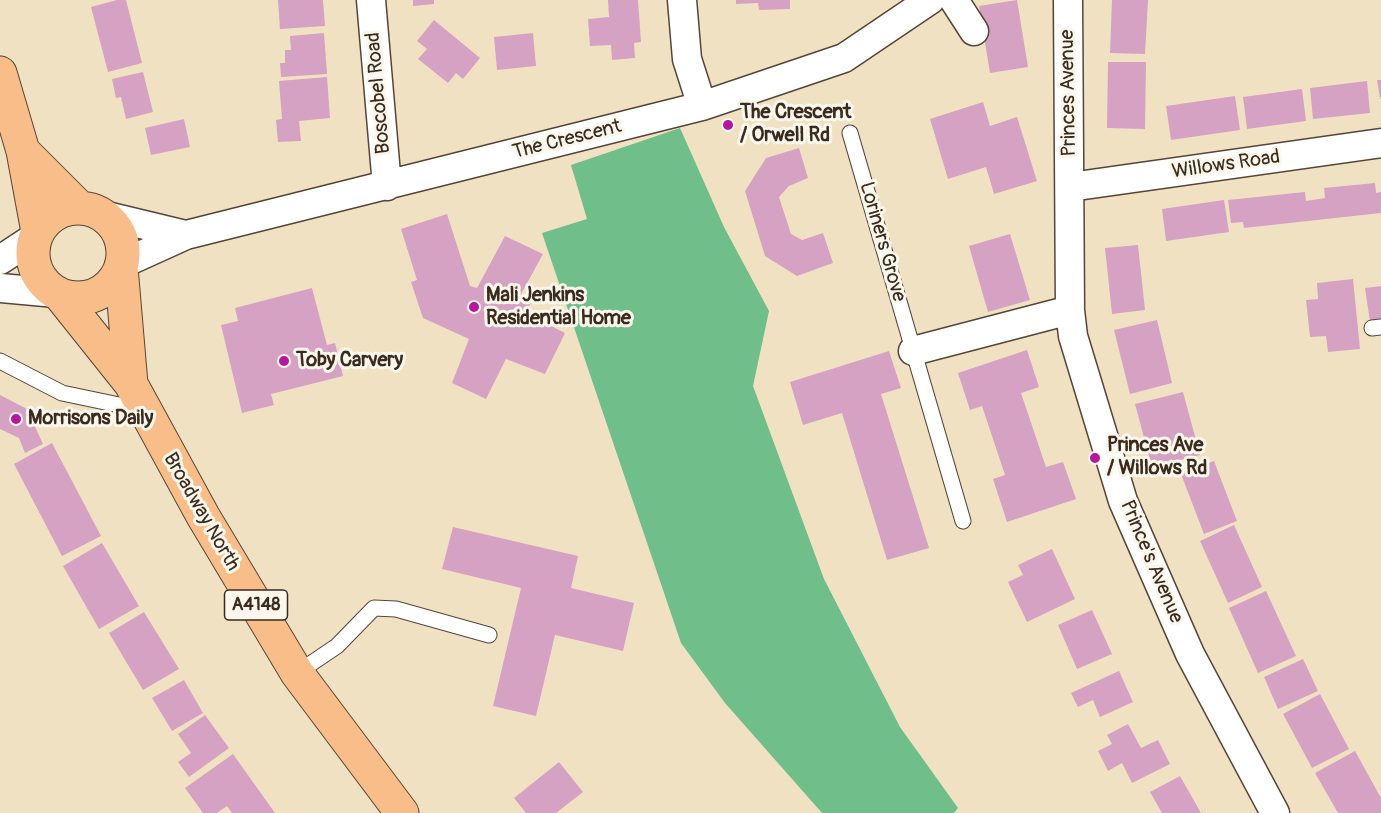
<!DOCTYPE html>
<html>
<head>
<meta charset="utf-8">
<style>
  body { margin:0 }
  canvas { display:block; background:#f1e1c3 }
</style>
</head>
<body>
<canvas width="1381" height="813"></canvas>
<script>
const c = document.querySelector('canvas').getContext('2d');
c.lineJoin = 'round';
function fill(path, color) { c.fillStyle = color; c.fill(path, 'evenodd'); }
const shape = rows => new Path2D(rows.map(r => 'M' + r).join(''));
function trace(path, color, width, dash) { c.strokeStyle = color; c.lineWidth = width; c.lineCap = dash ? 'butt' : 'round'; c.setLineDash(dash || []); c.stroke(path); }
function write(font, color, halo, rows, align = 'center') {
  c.font = font + ' Pangolin,sans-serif'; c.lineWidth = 6; c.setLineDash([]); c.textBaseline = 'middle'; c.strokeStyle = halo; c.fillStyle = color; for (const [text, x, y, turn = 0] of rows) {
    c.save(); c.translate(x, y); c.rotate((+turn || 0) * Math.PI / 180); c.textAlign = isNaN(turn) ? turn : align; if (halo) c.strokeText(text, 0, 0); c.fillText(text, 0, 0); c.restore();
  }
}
const forest = shape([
  [680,128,724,227,769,311,753,386,824,579,900,727,958,808,954,813,822,813,725,703,681,643,542,233,587,219,571,165]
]);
const building = shape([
  [117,0,126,0,142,63,108,72,91,7],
  [278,0,323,0,325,26,280,29],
  [413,0,434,0,434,4,413,6],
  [608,0,638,0,641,42,634,43,635,58,612,60,611,45,590,46,588,19,609,17],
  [736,0,790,0,790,9,759,10,758,3,736,4],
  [1017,0,1028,67,990,73,979,6],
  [1112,0,1148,0,1145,54,1110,53],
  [434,20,480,58,463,79,456,73,448,83,418,59,427,49,417,41],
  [324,33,327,74,281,77,280,63,285,63,285,50,291,50,290,36],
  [533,33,536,66,497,70,494,37],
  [1108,62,1146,62,1145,129,1107,128],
  [143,72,153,112,126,119,121,97,116,98,112,79],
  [327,77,330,118,299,121,301,141,278,142,276,120,282,119,279,81],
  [1377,80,1381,80,1381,98,1380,98],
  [1367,81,1370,113,1313,119,1310,88],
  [1302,89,1306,121,1247,129,1243,97],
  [1235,96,1240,130,1171,140,1166,106],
  [983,102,990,126,1017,117,1037,181,994,194,986,167,948,179,930,119],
  [184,119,190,147,151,155,145,128],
  [799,148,808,178,789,186,779,197,791,234,802,240,823,233,833,263,797,276,765,256,745,191,766,158],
  [1375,183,1376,193,1381,192,1381,213,1244,228,1243,222,1231,223,1228,200,1305,192,1306,201,1325,198,1324,188],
  [1224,200,1229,232,1166,241,1162,209],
  [447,214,470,286,477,288,505,236,543,254,521,294,532,301,525,313,565,333,545,374,506,359,486,399,452,383,469,339,423,318,411,282,417,280,401,229],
  [1010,234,1030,300,988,312,969,246],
  [1138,245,1145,310,1112,314,1105,248],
  [1353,279,1360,349,1328,352,1326,336,1310,337,1306,300,1318,299,1317,283],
  [1381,286,1381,320,1370,322,1365,288],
  [312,288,327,345,335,343,343,376,271,394,274,405,242,413,221,325,238,321,235,308],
  [1157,320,1172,383,1130,394,1114,330],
  [1027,350,1039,387,1021,393,1046,467,1063,462,1076,499,1007,522,993,479,1005,475,982,406,970,410,958,373],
  [889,351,901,388,881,394,929,548,887,560,842,413,803,425,790,382],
  [1183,392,1200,455,1152,467,1135,404],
  [0,395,27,409,43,444,25,453,19,438,0,429],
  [52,443,101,536,62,556,14,464],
  [1214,461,1237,521,1204,534,1181,474],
  [1234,525,1262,587,1228,603,1200,541],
  [453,527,578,556,571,588,634,603,623,651,555,635,536,716,493,706,521,588,442,569],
  [102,543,139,606,99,629,63,566],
  [1052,549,1075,599,1027,622,1008,582,1023,575,1018,565],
  [1266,591,1296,656,1258,673,1229,608],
  [1092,610,1112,654,1077,669,1058,625],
  [144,612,179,669,143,690,109,633],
  [1303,659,1318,691,1278,709,1264,677],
  [1119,671,1133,702,1100,717,1093,700,1078,707,1071,693],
  [184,680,203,713,172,731,152,698],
  [1320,694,1349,749,1312,768,1283,714],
  [205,715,229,748,189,777,178,762,191,753,178,734],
  [1128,724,1141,748,1158,740,1170,764,1132,783,1122,763,1108,771,1098,751,1112,744,1107,735],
  [1355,751,1381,798,1381,813,1338,813,1315,773],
  [233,754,275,813,232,813,227,806,217,813,203,813,185,788],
  [559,762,583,792,556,813,526,813,514,798],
  [1180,776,1201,813,1162,813,1150,792]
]);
const lane = shape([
  [850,133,963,521],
  [1372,328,1381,327],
  [0,361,62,393,143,410],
  [297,673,337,646,374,608,396,609,489,635]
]);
const street = shape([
  [371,0,387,186],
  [682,0,687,59,702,106],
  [954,0,974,31],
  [1068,0,1070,310,1073,336,1123,501,1190,654,1275,813],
  [1070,187,1381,143],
  [103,215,186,235],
  [0,260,35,237],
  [122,264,186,235,702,106,844,58,930,0],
  [0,288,56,293],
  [913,351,1070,310]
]);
const highway = shape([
  [0,73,23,151,38,232],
  [23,151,80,208],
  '33 253a45 45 0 1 1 90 0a45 45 0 1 1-90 0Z',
  [121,267,131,384],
  [60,295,131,384,203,516,297,673,402,813]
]);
const markers = [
  [728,125,6,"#b5179e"],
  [474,307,6,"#b5179e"],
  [284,361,6,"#b5179e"],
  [16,419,6,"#b5179e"],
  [1095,458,6,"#b5179e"]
];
const shields = [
  [256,605,63]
];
const shieldNames = [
  ["A4148",256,605]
];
const streetNames = [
  ["Boscobel Road",379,93,-95],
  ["Princes Avenue",1069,93,-91],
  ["The Crescent",567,140,-14],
  ["Willows Road",1226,165,-8],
  ["Loriners Grove",882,242,74],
  ["Broadway North",201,512,60],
  ["Prince's Avenue",1151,562,67]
];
const poiNames = [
  ["The Crescent",740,113],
  ["/ Orwell Rd",740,136],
  ["Mali Jenkins",486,296],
  ["Residential Home",486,319],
  ["Toby Carvery",296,361],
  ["Morrisons Daily",28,419],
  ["Princes Ave",1107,446],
  ["/ Willows Rd",1107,469]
];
fill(forest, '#70be89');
fill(building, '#d6a2c3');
trace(lane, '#564537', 17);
trace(street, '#564537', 31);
trace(highway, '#564537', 35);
trace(lane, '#fff', 15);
trace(street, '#fff', 28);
trace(highway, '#f8bd89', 33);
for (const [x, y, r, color] of markers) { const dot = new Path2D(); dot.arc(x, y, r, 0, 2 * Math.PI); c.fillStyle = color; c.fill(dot); trace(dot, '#fbf7ec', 2); }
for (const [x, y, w] of shields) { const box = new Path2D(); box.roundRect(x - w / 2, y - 15, w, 30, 4.5); c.fillStyle = '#fbf7ec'; c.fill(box); trace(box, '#3b2a1e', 1.5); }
write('bold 18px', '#3b2a1e', null, shieldNames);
write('20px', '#3b2a1e', '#fbf7ec', streetNames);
write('bold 20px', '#3b2a1e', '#fbf7ec', poiNames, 'left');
</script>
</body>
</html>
